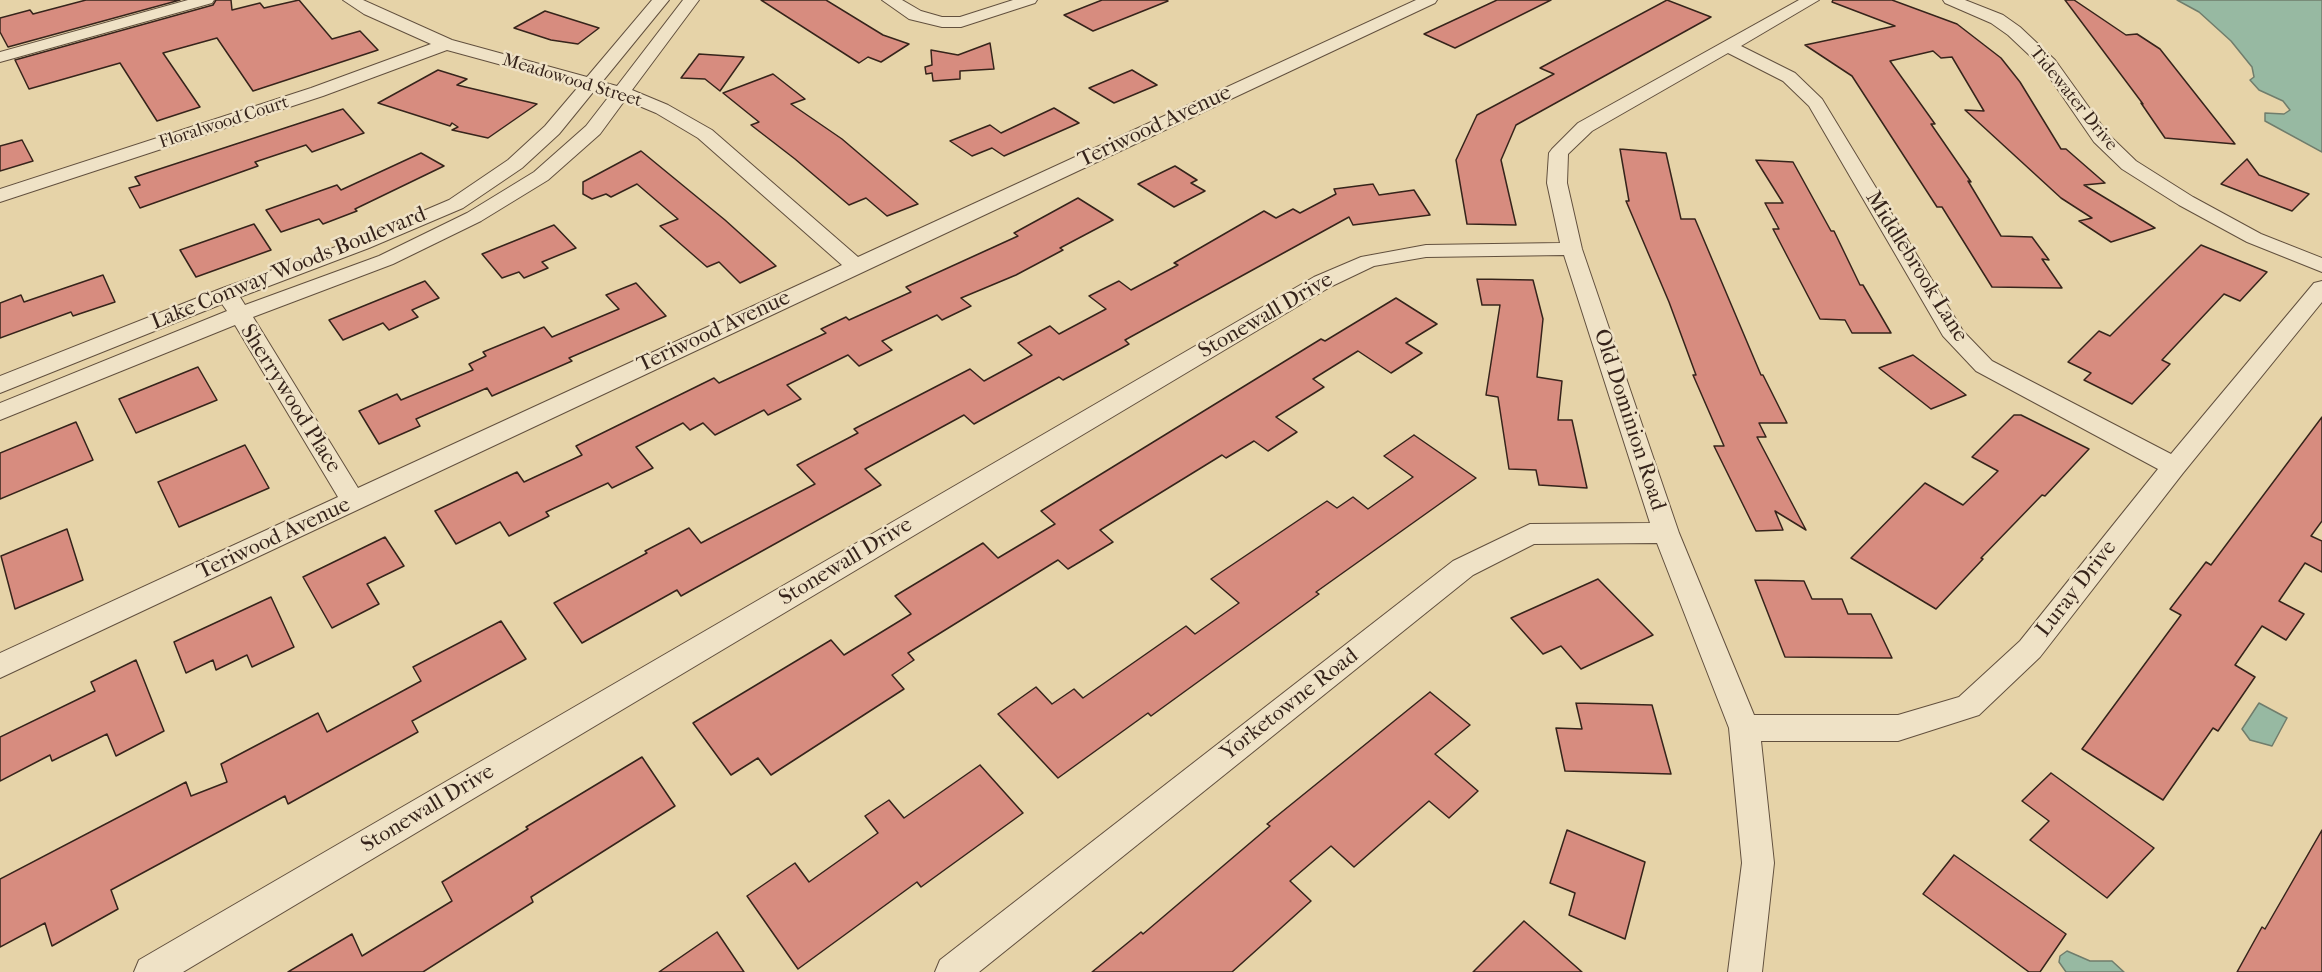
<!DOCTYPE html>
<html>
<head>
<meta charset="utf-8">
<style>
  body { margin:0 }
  canvas { display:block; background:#e6d3a8 }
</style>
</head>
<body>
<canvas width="2322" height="972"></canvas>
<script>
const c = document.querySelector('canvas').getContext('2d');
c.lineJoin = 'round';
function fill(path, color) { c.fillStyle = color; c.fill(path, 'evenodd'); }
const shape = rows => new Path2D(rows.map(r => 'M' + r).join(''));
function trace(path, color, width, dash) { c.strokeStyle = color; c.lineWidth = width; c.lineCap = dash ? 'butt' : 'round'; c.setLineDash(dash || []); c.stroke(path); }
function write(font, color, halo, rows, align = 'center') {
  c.font = font + ' "IM FELL French Canon",serif'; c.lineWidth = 5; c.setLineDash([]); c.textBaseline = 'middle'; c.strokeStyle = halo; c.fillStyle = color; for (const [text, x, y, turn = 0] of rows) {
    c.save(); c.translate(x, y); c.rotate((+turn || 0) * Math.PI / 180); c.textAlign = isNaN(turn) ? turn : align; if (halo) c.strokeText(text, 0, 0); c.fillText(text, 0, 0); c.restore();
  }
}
const water = shape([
  [2177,0,2322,0,2322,152,2265,121,2265,113,2284,114,2290,110,2283,101,2259,90,2250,80,2254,77,2252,67,2231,41,2199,12,2177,0],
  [2259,703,2287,718,2272,746,2250,740,2242,729,2259,703],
  [2067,951,2090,961,2112,961,2124,972,2066,972,2059,962,2060,956,2067,951]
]);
const building = shape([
  [86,0,180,0,8,47,0,32,0,18,30,10,33,14,86,0],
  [216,0,231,0,232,10,260,3,264,8,299,0,332,39,360,31,378,50,253,91,217,38,163,53,200,107,157,121,120,63,29,89,15,60,213,5,216,0],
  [761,0,826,0,883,35,909,44,881,62,868,57,859,63,761,0],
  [1102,0,1167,0,1168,1,1093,31,1064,15,1102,0],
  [1497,0,1551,0,1455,48,1424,34,1497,0],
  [1667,0,1711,17,1516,125,1501,160,1516,225,1467,224,1456,160,1477,115,1554,74,1540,68,1667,0],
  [1833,0,1892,0,1957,24,2001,58,2020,82,2061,149,2066,149,2105,183,2084,185,2155,228,2111,242,2079,221,2092,218,2061,198,1965,110,1984,111,1952,57,1941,58,1933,51,1890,61,1935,124,1931,124,1971,182,1968,181,2001,236,2032,237,2049,260,2042,259,2062,288,1992,287,1942,207,1937,207,1852,76,1805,45,1895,26,1832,2,1833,0],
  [2065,0,2074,0,2126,35,2137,34,2160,49,2235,144,2165,138,2141,103,2143,104,2065,0],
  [545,11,599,28,578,44,551,40,514,28,545,11],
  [990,43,994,69,960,71,960,79,933,81,932,73,926,74,925,67,932,65,931,50,958,55,990,43],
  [699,54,744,57,720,91,705,79,681,78,699,54],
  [438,70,467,79,457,85,537,104,488,138,452,130,458,127,452,123,450,126,378,103,438,70],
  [1132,70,1157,85,1114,103,1089,88,1132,70],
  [773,74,805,99,791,104,842,139,918,204,887,216,866,198,849,205,795,159,751,125,759,122,723,93,773,74],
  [1054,108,1079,123,1004,156,992,148,972,156,950,141,990,125,1001,133,1054,108],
  [343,109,364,133,312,152,306,145,255,162,258,166,140,208,129,188,140,185,135,177,343,109],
  [22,140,33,161,0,171,0,146,22,140],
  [1620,149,1666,153,1681,219,1695,219,1761,375,1763,375,1787,423,1759,423,1766,437,1757,437,1806,530,1775,511,1783,530,1756,531,1714,446,1724,446,1693,375,1696,375,1669,302,1626,201,1629,201,1620,149],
  [641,151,725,220,776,266,740,283,719,262,707,267,660,226,678,219,637,184,611,197,606,194,592,199,583,194,583,182,641,151],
  [421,153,444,166,355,209,357,211,323,224,319,219,281,232,266,210,337,185,341,190,421,153],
  [2247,159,2259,175,2309,194,2292,211,2221,184,2247,159],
  [1756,160,1793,162,1831,231,1834,231,1860,285,1863,285,1891,333,1852,333,1845,320,1820,319,1773,229,1779,229,1765,203,1783,203,1756,160],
  [1175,166,1197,180,1191,183,1205,191,1174,207,1138,184,1175,166],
  [1373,184,1379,195,1414,190,1430,215,1353,225,1349,217,1125,340,1129,344,1063,380,1059,377,974,424,964,415,865,469,881,485,681,596,677,590,582,643,554,603,647,553,645,551,689,528,701,543,815,484,797,465,858,433,854,429,970,369,984,381,1032,355,1018,343,1050,326,1059,334,1106,309,1089,296,1119,281,1131,290,1178,265,1174,263,1264,211,1276,218,1293,209,1300,213,1336,194,1334,189,1373,184],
  [1078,198,1113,220,1060,248,1063,250,1016,275,961,298,971,306,942,320,937,315,882,341,892,350,859,366,848,355,787,385,801,399,768,415,764,410,715,435,703,423,690,430,683,423,636,447,653,468,612,488,608,483,546,512,549,516,509,536,500,522,456,544,435,511,517,472,524,482,582,455,576,446,714,378,719,383,826,333,821,329,846,317,849,320,911,292,906,287,1018,236,1014,233,1078,198],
  [254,224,271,250,196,277,180,250,254,224],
  [554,225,576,248,542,262,548,268,524,278,519,272,502,278,482,254,554,225],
  [2201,245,2267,272,2240,301,2224,294,2162,360,2170,364,2132,404,2084,380,2091,373,2068,362,2099,331,2110,336,2201,245],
  [103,275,115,302,73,316,71,312,0,338,0,303,21,295,24,302,103,275],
  [1477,279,1533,280,1543,319,1537,377,1562,381,1558,420,1572,420,1587,488,1539,485,1536,470,1509,469,1498,397,1486,395,1500,305,1482,305,1477,279],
  [425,281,439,298,412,310,418,317,389,330,383,323,343,340,329,320,425,281],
  [636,283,666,316,569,358,572,361,492,396,487,388,416,419,420,426,379,444,359,411,397,394,401,400,473,370,469,364,486,356,483,352,544,327,552,337,619,309,606,295,636,283],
  [1396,298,1437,324,1406,343,1422,353,1391,373,1358,351,1313,379,1324,387,1276,417,1297,432,1268,451,1254,441,1226,458,1222,455,1100,530,1113,542,1068,569,1058,560,908,653,914,660,892,675,904,689,771,775,758,758,731,775,693,723,831,640,844,655,911,614,895,596,983,543,998,558,1055,524,1041,511,1321,339,1325,341,1396,298],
  [1913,355,1966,395,1931,409,1879,368,1913,355],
  [198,367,217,400,136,433,119,399,198,367],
  [2014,415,2021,415,2089,449,2045,496,2042,495,1981,558,1983,559,1936,609,1851,558,1925,483,1963,505,1998,471,1972,457,2014,415],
  [2322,417,2322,521,2311,536,2322,541,2322,572,2305,563,2279,601,2304,614,2286,640,2262,626,2235,665,2255,677,2218,731,2213,728,2163,800,2082,749,2181,615,2170,609,2206,562,2211,565,2322,417],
  [76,422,93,460,0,499,0,453,76,422],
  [1414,435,1476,478,1316,592,1319,594,1151,716,1148,713,1058,778,998,714,1036,687,1052,704,1074,689,1083,698,1186,626,1195,634,1239,603,1211,579,1327,501,1337,508,1353,497,1368,509,1413,477,1384,456,1414,435],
  [245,445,269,488,179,527,158,482,245,445],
  [67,529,83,580,15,609,1,556,67,529],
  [385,537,404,566,367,584,379,604,332,628,303,577,385,537],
  [1598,579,1653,635,1581,669,1561,646,1543,654,1511,618,1598,579],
  [1755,580,1804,581,1812,599,1842,599,1848,614,1871,614,1892,658,1785,657,1755,580],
  [271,597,294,647,252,667,247,655,216,670,213,660,186,673,174,642,271,597],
  [501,621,526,659,412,721,418,732,288,804,285,796,111,890,118,909,52,946,45,923,0,947,0,879,186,782,191,796,227,782,221,764,318,713,327,732,421,681,413,667,501,621],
  [136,660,164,731,116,756,107,734,52,761,50,755,0,781,0,737,95,691,91,682,136,660],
  [1430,692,1470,725,1435,754,1478,791,1449,818,1429,801,1354,867,1331,846,1290,881,1311,901,1232,972,1092,972,1141,932,1143,934,1270,826,1267,824,1430,692],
  [1576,703,1652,705,1671,774,1565,771,1556,728,1582,729,1576,703],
  [642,757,675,806,531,897,533,902,423,972,288,972,352,934,362,956,452,901,442,882,528,829,526,827,642,757],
  [980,765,1023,813,921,887,917,882,798,969,747,896,795,863,809,882,878,833,865,816,889,800,904,818,980,765],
  [2051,773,2154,848,2107,898,2030,840,2049,821,2022,801,2051,773],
  [1567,830,1645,862,1625,939,1569,915,1575,893,1550,883,1567,830],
  [2322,830,2322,972,2237,972,2262,927,2265,929,2322,830],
  [1954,855,2066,934,2040,972,2029,972,1923,894,1954,855],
  [1524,921,1547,941,1582,972,1473,972,1524,921],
  [717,932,744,972,659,972,717,932]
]);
const minor = shape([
  [188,0,214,0,212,3,0,62,0,52,188,0],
  [343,0,363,0,452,40,587,77,652,0,669,0,602,82,617,86,683,0,699,0,632,90,668,105,712,130,858,257,1416,0,1437,0,1435,3,0,678,0,653,338,497,235,325,0,420,0,403,227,311,222,304,0,393,0,376,220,289,355,240,449,200,508,160,545,126,579,86,447,50,323,96,0,202,0,189,311,88,431,44,364,14,343,0],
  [594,91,610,95,586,126,534,172,467,213,379,256,245,305,240,297,369,248,463,208,522,168,559,134,594,91],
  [625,100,656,113,698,138,842,265,358,488,253,317,393,264,481,221,548,180,600,134,625,100],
  [882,0,902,0,921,11,942,17,960,17,1013,0,1037,0,1035,3,961,27,942,27,909,19,882,0],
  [1799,0,1819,0,1741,46,1795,73,1822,99,1963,331,1992,361,2171,454,2314,283,2322,281,2322,302,2183,473,2040,657,1979,715,1898,741,1761,741,1774,863,1762,972,1728,972,1742,863,1729,728,1657,543,1534,544,1473,575,979,972,935,972,940,960,1453,561,1530,524,1650,523,1564,255,1426,257,1374,266,1330,287,183,972,134,972,139,960,1314,277,1361,257,1426,245,1560,243,1547,183,1549,153,1552,149,1578,123,1799,0],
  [1728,53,1783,81,1809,106,1943,336,1976,371,2158,469,2020,641,1959,697,1898,715,1754,715,1679,533,1582,249,1567,183,1568,154,1592,131,1728,53],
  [1943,0,1965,0,2003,15,2020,27,2055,60,2108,134,2136,161,2193,197,2261,234,2322,258,2322,272,2247,242,2179,205,2122,169,2094,142,2043,68,2008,35,1991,23,1945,3,1943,0]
]);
const farStreetnames = [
  ["Meadowood Street",572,81,17],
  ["Tidewater Drive",2073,99,51],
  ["Floralwood Court",224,123,-18]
];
const streetNames = [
  ["Teriwood Avenue",1155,127,-25],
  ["Middlebrook Lane",1916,267,58],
  ["Lake Conway Woods Boulevard",289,269,-22],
  ["Stonewall Drive",1266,316,-30],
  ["Teriwood Avenue",714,332,-25],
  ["Sherrywood Place",290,399,58],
  ["Old Dominion Road",1629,420,72],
  ["Teriwood Avenue",274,539,-25],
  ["Stonewall Drive",846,562,-31],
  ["Luray Drive",2077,589,-52],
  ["Yorketowne Road",1290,705,-38],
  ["Stonewall Drive",428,809,-31]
];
fill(water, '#97b9a2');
trace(water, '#707d6c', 1.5);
fill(building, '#d78c7f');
trace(building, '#36241b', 1.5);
trace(minor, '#62503e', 2);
fill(minor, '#efe2c6');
write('18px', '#36241b', '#efe2c6', farStreetnames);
write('22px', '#36241b', '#efe2c6', streetNames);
</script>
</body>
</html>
